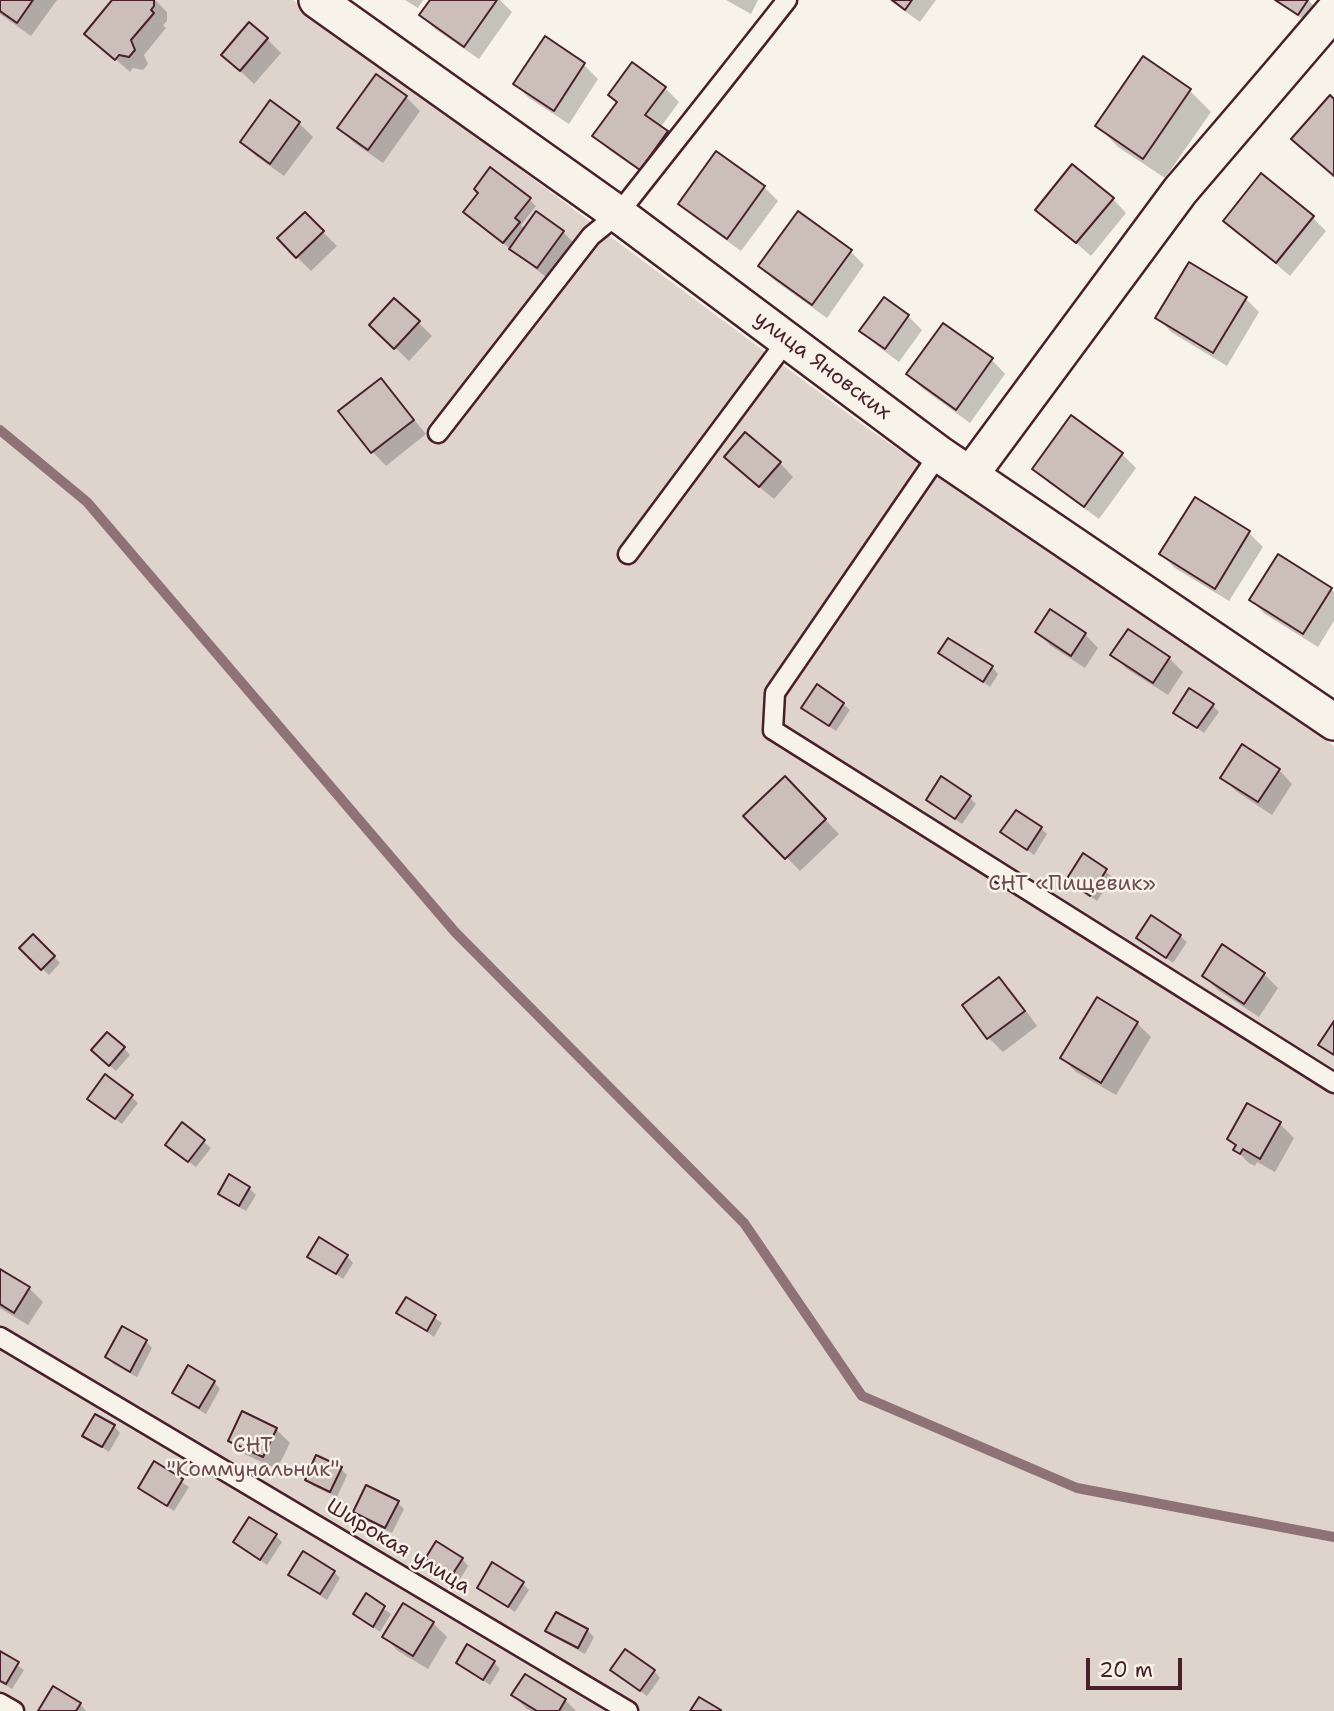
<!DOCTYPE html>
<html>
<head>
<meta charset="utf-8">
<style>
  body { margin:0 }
  #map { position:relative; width:1334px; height:1711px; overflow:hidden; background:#f7f3e8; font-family:"Shantell Sans",sans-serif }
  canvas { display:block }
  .scale { position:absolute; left:1086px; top:1658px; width:96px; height:32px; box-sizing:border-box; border:4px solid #4a1f2b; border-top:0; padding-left:9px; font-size:21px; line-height:24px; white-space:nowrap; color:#4a1f2b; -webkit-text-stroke:5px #f7f3e8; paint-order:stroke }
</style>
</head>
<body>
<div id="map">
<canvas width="1334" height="1711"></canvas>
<div class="scale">20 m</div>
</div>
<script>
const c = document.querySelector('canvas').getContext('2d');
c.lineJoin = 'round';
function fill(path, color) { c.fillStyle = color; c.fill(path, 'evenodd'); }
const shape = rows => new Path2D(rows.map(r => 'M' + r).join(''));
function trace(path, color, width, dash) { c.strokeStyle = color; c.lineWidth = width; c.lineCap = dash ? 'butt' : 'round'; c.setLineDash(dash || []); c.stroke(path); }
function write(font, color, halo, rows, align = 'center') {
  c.font = font + ' "Shantell Sans",sans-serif'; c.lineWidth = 5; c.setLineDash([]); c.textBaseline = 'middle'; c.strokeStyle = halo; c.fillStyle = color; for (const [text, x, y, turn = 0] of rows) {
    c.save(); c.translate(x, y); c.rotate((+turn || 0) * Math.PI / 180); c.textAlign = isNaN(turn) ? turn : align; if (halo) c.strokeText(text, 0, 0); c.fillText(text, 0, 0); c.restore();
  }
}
const green = shape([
  [0,0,293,0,870,430,1334,746,1334,1711,0,1711]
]);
const shadow = shape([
  [0,0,57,0,31,36,0,14],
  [115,0,155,0,167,12,167,21,163,25,166,28,144,55,148,64,143,70,133,68,130,72,87,34],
  [405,0,423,0,418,8],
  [432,0,500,0,512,12,479,59,435,29,421,15],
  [726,0,758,0,751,14],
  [889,0,936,0,920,22],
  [1275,0,1308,0,1315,7,1305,21],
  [267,39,281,53,254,84,223,55],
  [545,39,584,65,598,79,569,124,529,98,515,84],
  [1144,59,1190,91,1211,112,1165,178,1118,147,1098,126],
  [377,76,406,97,420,111,383,163,353,142,340,128],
  [665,88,679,102,660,128,681,146,655,182,608,149,594,136],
  [299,123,313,137,284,176,256,156,242,142],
  [764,187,778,201,741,251,694,217,680,204],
  [529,199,536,206,521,225,525,230,563,232,577,246,551,281,472,219],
  [1113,199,1126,213,1091,256,1037,209],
  [305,214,337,246,311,271,297,257],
  [1312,217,1326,231,1290,276,1225,220],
  [851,252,864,265,827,318,774,280,760,266],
  [1245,298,1259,312,1227,366,1171,332,1158,318],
  [885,299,908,316,922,330,899,362,876,345,862,331],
  [418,322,432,336,409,361,372,325],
  [992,360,1005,374,970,423,922,388,908,374],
  [381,380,426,434,386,466,373,452],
  [1122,454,1136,468,1099,519,1049,483,1035,469],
  [780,463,793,477,774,499,740,471],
  [1195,499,1249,533,1263,547,1229,601,1175,568,1161,554],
  [1331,589,1334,592,1334,621,1318,647,1265,614,1251,600],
  [1128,631,1169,658,1183,672,1168,695,1127,669,1113,655],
  [1037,632,1085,634,1098,648,1085,668,1051,646],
  [941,653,992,667,998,674,990,687],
  [843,704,850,710,836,731,803,708],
  [1212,705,1219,712,1204,733,1175,712],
  [1279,770,1292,784,1272,815,1236,791,1223,777],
  [785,778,839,834,800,871,746,816],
  [970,798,976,804,962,824,928,800],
  [1041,828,1047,834,1034,855,1003,832],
  [1084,856,1113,877,1097,901,1068,880],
  [33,936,60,963,49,975,21,948],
  [1180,936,1187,942,1173,963,1139,938],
  [1264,974,1278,988,1259,1017,1218,990,1204,976],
  [999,979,1013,993,1037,1026,1003,1052,989,1038,964,1005],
  [1137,1023,1151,1037,1116,1095,1076,1072,1062,1058],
  [124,1048,130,1055,116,1071,100,1057],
  [132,1097,138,1103,122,1124,95,1105],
  [182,1124,211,1148,196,1167,173,1151],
  [1280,1124,1294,1138,1275,1172,1257,1162,1255,1166,1249,1163,1235,1149,1237,1147,1229,1139],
  [249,1188,256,1195,246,1211,226,1200,220,1193],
  [309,1256,347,1256,353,1263,343,1279],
  [0,1271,29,1288,43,1302,28,1325,0,1308],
  [406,1299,442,1323,434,1337,398,1312],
  [146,1341,152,1348,137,1377,113,1364,107,1357],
  [214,1382,220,1389,206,1414,180,1399,174,1392],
  [114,1426,120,1433,109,1452,84,1435],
  [276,1429,290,1443,277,1469,244,1454,230,1440],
  [155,1464,189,1487,174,1511,140,1488],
  [340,1468,347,1475,337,1497,313,1486,307,1480],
  [397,1502,404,1509,392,1533,361,1518,355,1511],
  [276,1536,282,1542,267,1565,235,1542],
  [427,1558,462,1559,468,1566,459,1581],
  [334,1572,340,1578,327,1600,297,1581,290,1575],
  [522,1583,529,1590,515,1612,479,1587],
  [366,1596,391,1614,380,1632,355,1614],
  [404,1606,433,1623,447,1637,428,1669,398,1651,385,1637],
  [587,1630,594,1637,585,1654,554,1637,547,1631],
  [0,1653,24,1670,12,1689,0,1682],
  [494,1662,500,1669,490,1685,458,1663],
  [654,1671,660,1678,647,1696,619,1676],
  [525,1676,565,1700,576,1711,531,1711,527,1709,513,1695],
  [80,1704,86,1711,40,1711]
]);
const stream = shape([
  [0,430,87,502,455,932,744,1223,862,1396,1077,1488,1334,1537]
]);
const building = shape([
  [0,0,33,0,17,23,0,11,0,0],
  [112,0,154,0,154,6,151,10,154,13,131,40,135,50,129,57,119,55,115,60,84,34,112,0],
  [430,0,497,0,464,47,419,15,430,0],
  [892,0,912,0,905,10,892,0],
  [1275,0,1308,0,1298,15,1275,0],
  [249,22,268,38,240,71,221,55,249,22],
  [545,36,585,63,554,111,513,84,545,36],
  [1143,56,1191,89,1143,159,1095,126,1143,56],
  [632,62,666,87,645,115,668,131,640,170,592,136,617,102,608,95,632,62],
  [376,74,407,96,368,150,337,128,376,74],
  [1330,95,1334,99,1334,176,1291,139,1330,95],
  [270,100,300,122,270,164,240,142,270,100],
  [716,151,765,186,727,239,678,204,716,151],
  [1072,164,1114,198,1076,243,1035,210,1072,164],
  [490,167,531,198,515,218,520,222,503,243,463,212,478,193,474,189,490,167],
  [1261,173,1314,216,1276,263,1223,221,1261,173],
  [536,211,564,231,537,268,509,249,536,211],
  [798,211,852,250,812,305,758,266,798,211],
  [305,212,324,231,296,258,277,238,305,212],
  [1189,262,1247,297,1213,353,1155,318,1189,262],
  [884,297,909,315,885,349,859,331,884,297],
  [394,298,420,321,394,349,369,325,394,298],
  [943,323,993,358,956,410,906,374,943,323],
  [381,378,414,420,371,453,338,411,381,378],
  [1071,415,1123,453,1084,507,1032,469,1071,415],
  [745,432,781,462,759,487,724,457,745,432],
  [1195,497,1250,531,1215,589,1159,554,1195,497],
  [1278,554,1332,588,1303,634,1249,600,1278,554],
  [1050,609,1086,633,1071,656,1035,632,1050,609],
  [1128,629,1170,657,1153,683,1110,655,1128,629],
  [948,638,993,666,983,682,938,653,948,638],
  [817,684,844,703,829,726,801,708,817,684],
  [1189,688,1214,704,1197,728,1173,713,1189,688],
  [1242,744,1280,769,1258,802,1220,778,1242,744],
  [785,776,826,819,785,859,743,816,785,776],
  [941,776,971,796,955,819,926,800,941,776],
  [1016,810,1042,827,1027,850,1000,832,1016,810],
  [1083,853,1107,869,1090,896,1066,880,1083,853],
  [1151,915,1181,935,1166,958,1136,938,1151,915],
  [33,934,55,956,41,970,19,948,33,934],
  [1222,944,1265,973,1244,1004,1202,976,1222,944],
  [999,977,1025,1011,987,1039,962,1005,999,977],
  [1097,997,1138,1022,1101,1083,1060,1058,1097,997],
  [1334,1021,1334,1055,1318,1045,1334,1021],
  [107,1032,125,1047,109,1066,91,1050,107,1032],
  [105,1074,133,1095,115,1119,87,1099,105,1074],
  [1247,1103,1281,1122,1260,1159,1243,1149,1240,1154,1233,1150,1236,1145,1227,1139,1247,1103],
  [182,1122,205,1140,188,1162,165,1145,182,1122],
  [229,1174,250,1187,239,1206,218,1194,229,1174],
  [319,1237,348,1255,336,1274,307,1257,319,1237],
  [0,1269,30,1287,14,1313,0,1304,0,1269],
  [406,1297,436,1315,427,1331,396,1313,406,1297],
  [122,1326,147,1340,130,1372,105,1357,122,1326],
  [188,1365,215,1381,199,1408,172,1393,188,1365],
  [242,1411,277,1428,263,1457,228,1441,242,1411],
  [95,1414,115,1425,102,1447,82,1436,95,1414],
  [316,1455,342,1467,330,1492,305,1480,316,1455],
  [154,1461,183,1479,167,1506,138,1488,154,1461],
  [366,1485,399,1501,385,1528,353,1512,366,1485],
  [249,1517,277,1534,260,1560,233,1542,249,1517],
  [436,1541,463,1558,452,1575,425,1559,436,1541],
  [303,1551,335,1571,320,1594,288,1575,303,1551],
  [492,1562,524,1582,508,1607,477,1588,492,1562],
  [366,1593,385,1606,373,1627,353,1614,366,1593],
  [403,1603,434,1622,413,1656,382,1637,403,1603],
  [556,1612,588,1629,578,1648,545,1631,556,1612],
  [467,1644,495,1661,483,1680,456,1663,467,1644],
  [625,1649,655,1670,640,1691,610,1670,625,1649],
  [0,1651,19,1662,6,1684,0,1681,0,1651],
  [525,1674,566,1699,559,1711,537,1711,511,1695,525,1674],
  [53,1686,81,1703,76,1711,38,1711,53,1686],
  [699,1697,721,1710,721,1711,690,1711,699,1697]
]);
const service = shape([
  [438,433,591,236,618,214,787,0],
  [939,454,775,693,773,730,1334,1083],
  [628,554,788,339],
  [0,1337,628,1711],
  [0,1703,14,1711]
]);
const minor = shape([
  [317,0,618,214,939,454,1334,722],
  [970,475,1180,191,1334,11]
]);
const streetNames = [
  ["улица Яновских",822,366,37],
  ["Широкая улица",398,1547,31]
];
const parkNames = [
  ["СНТ «Пищевик»",1072,885],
  ["СНТ",253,1447],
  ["\"Коммунальник\"",253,1471]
];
fill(green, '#ded4cc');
fill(shadow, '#0003');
trace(stream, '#8e7275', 10);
fill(building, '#ccbfb9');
trace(building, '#4a1f2b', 2);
trace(service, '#4a1f2b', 23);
trace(minor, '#4a1f2b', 40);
trace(service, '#f7f3e8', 18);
trace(minor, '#f7f3e8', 35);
write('21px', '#4a1f2b', '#f7f3e8', streetNames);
write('21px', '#6f4c53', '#f7f3e8', parkNames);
</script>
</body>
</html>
